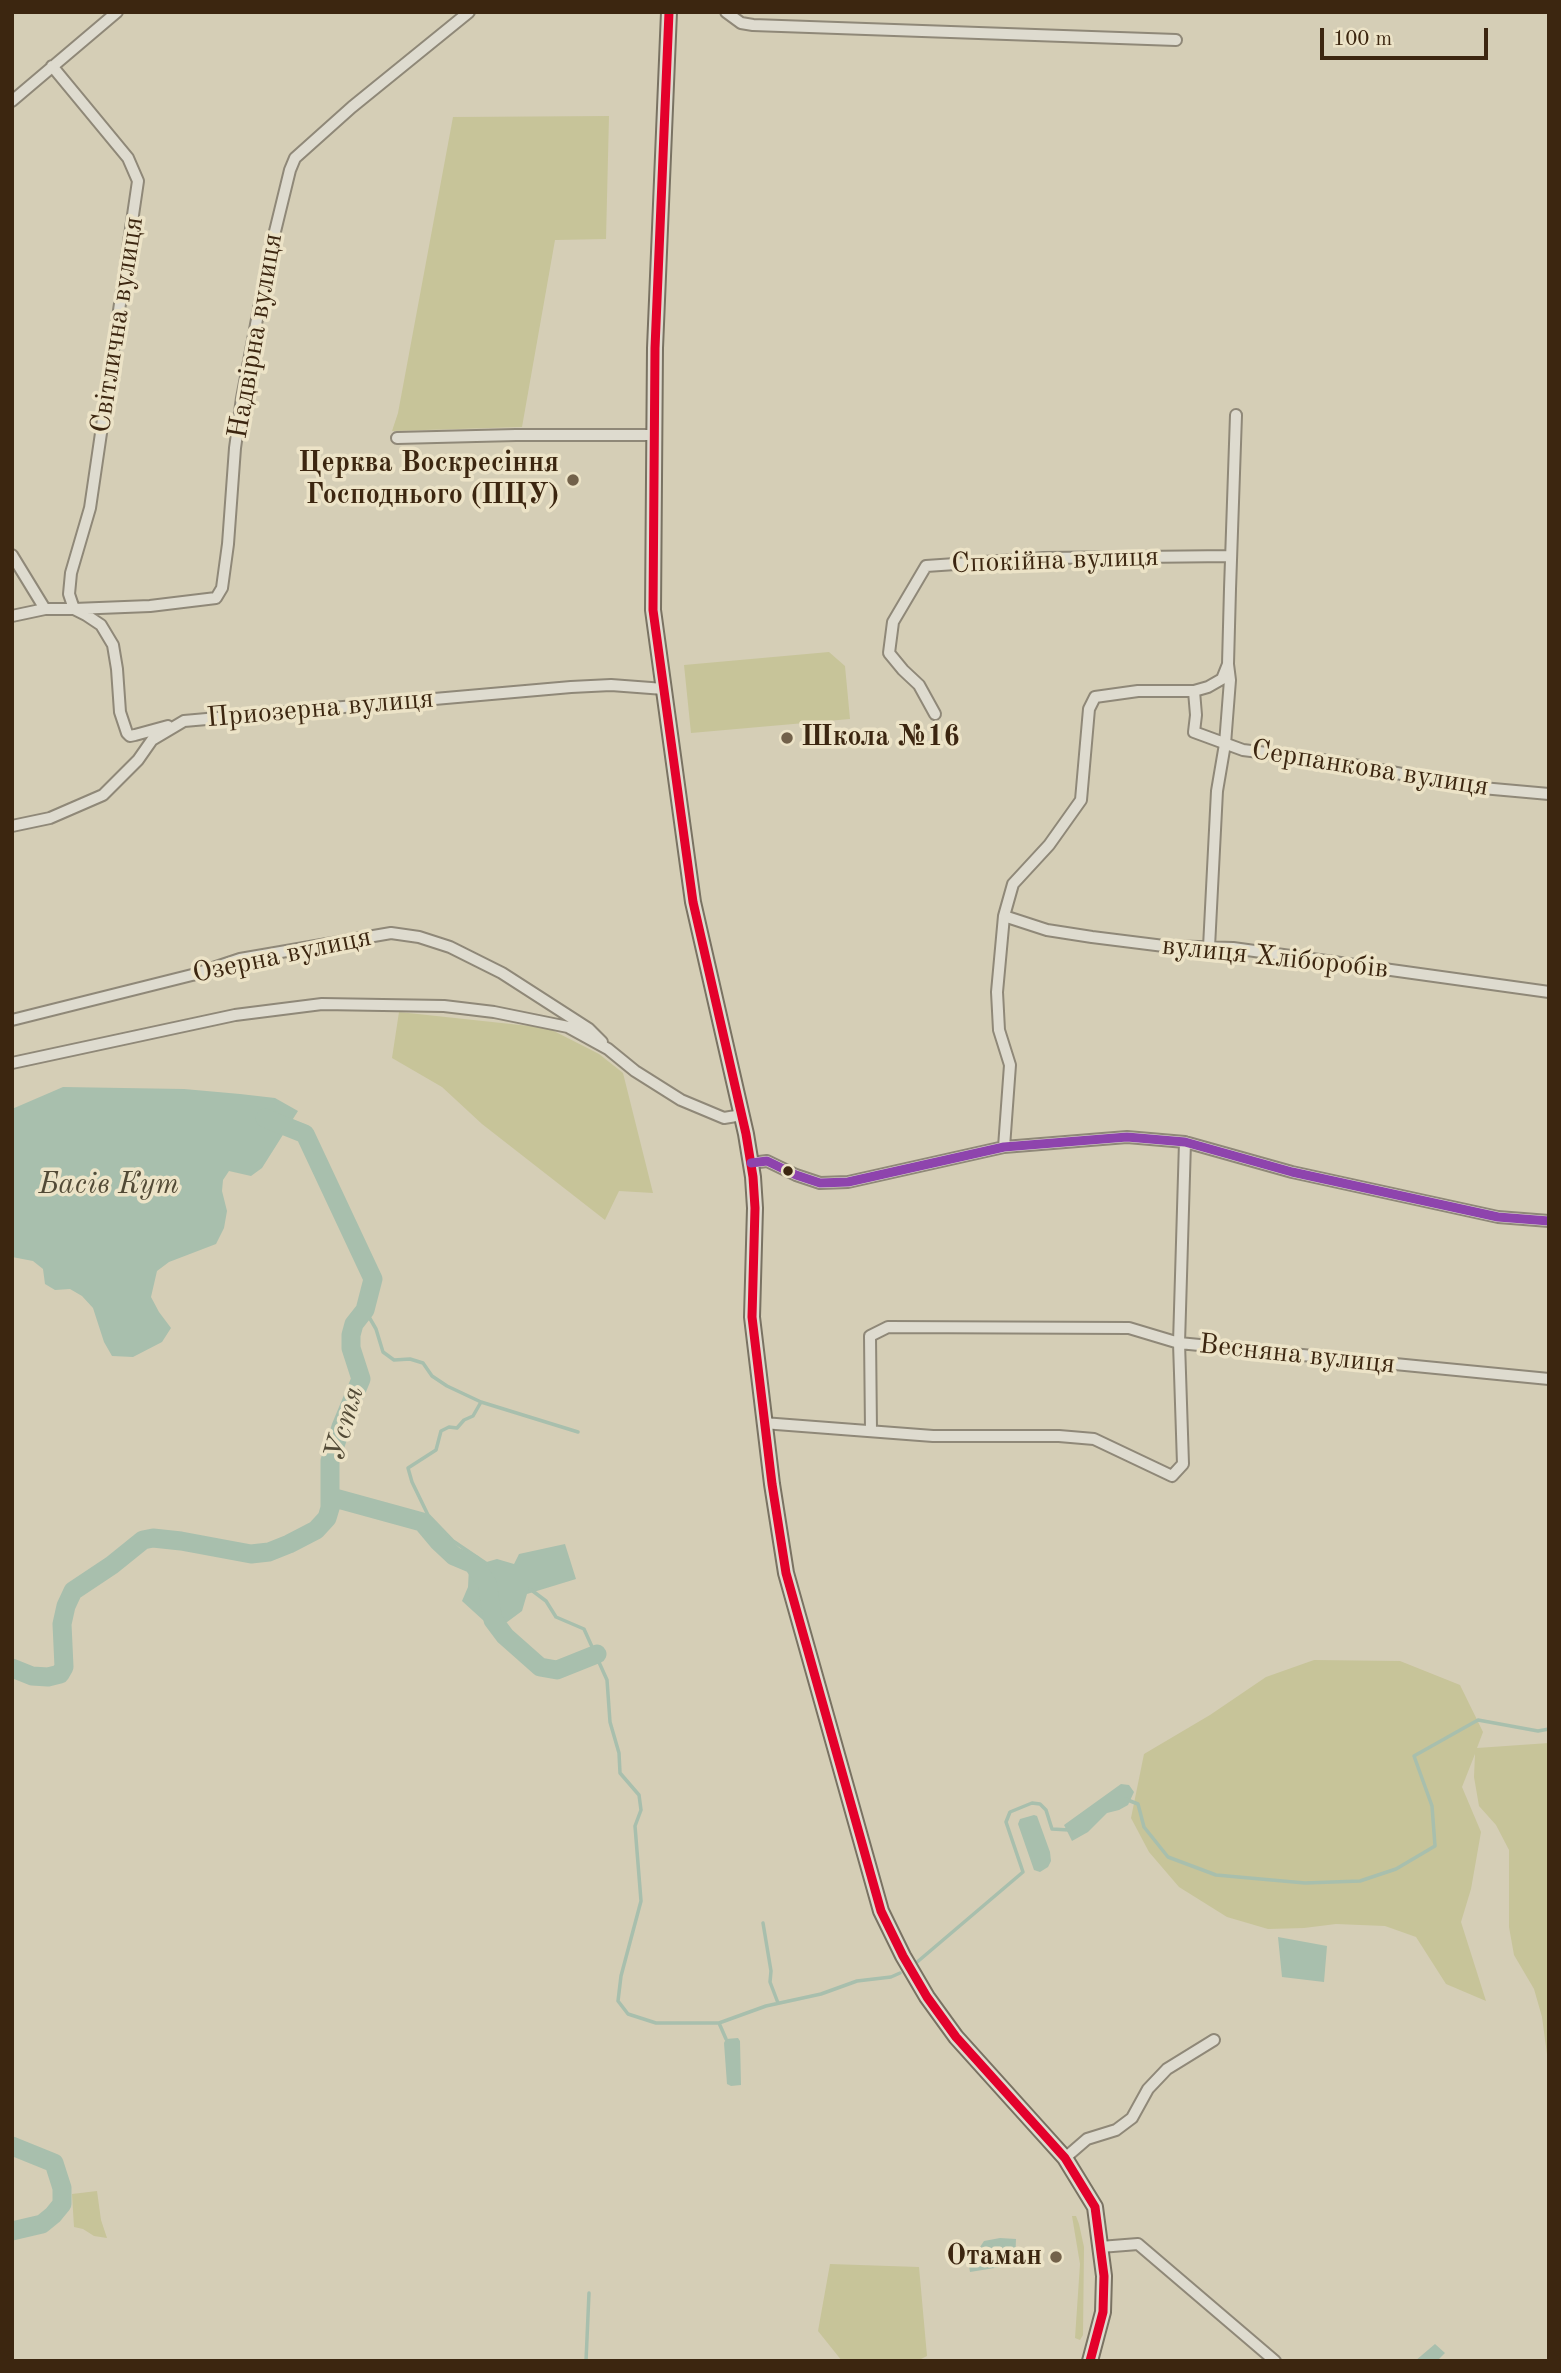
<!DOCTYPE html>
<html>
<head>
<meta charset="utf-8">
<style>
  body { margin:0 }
  #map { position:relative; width:1561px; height:2373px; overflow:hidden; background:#d5ceb6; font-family:"Old Standard TT",serif }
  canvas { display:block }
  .frame { position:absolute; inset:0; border:14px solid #3c2610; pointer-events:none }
  .scale { position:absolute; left:1320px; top:28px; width:168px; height:32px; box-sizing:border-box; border:4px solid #3c2610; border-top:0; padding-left:9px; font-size:21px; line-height:24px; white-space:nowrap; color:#3c2610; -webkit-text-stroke:5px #ece3c7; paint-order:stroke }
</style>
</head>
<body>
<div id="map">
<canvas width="1561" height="2373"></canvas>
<div class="frame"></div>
<div class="scale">100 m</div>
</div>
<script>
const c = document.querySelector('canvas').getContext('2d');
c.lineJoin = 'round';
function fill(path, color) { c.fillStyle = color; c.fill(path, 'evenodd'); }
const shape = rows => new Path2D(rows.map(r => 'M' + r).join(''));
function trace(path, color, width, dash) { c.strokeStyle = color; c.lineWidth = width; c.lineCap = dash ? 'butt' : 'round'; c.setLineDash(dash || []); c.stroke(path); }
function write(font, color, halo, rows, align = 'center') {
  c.font = font + ' "Old Standard TT",serif'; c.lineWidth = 7; c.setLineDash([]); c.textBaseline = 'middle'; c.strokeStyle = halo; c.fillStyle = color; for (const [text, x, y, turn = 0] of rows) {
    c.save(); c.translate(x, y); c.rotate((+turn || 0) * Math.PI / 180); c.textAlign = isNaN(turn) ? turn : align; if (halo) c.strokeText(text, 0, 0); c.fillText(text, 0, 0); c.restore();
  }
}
const green = shape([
  [609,116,606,239,555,240,522,427,392,431,398,413,453,117],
  [829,652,845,666,850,719,691,733,684,665],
  [399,1012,548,1028,599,1054,623,1073,653,1193,619,1191,605,1220,482,1124,442,1087,392,1058],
  [1314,1660,1400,1661,1460,1685,1483,1732,1477,1748,1549,1743,1549,2069,1542,2017,1534,1989,1514,1955,1509,1927,1509,1850,1496,1825,1479,1806,1474,1777,1475,1754,1462,1787,1481,1832,1471,1889,1461,1922,1486,2001,1446,1984,1416,1937,1385,1926,1336,1924,1304,1928,1268,1929,1227,1917,1179,1887,1149,1852,1131,1818,1144,1754,1210,1715,1266,1677],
  [97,2191,101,2220,107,2238,94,2236,83,2229,74,2227,72,2194],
  [1072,2216,1076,2216,1079,2224,1084,2247,1083,2335,1080,2340,1075,2338,1080,2264],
  [830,2264,919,2267,927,2356,917,2361,842,2361,818,2331]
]);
const water = shape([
  [63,1087,184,1089,240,1094,275,1098,298,1111,262,1168,251,1176,229,1171,223,1180,222,1191,227,1211,224,1228,216,1244,169,1262,157,1271,151,1297,159,1312,171,1328,162,1342,133,1357,112,1356,104,1342,93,1308,82,1296,70,1289,55,1290,45,1284,43,1269,33,1261,12,1257,12,1109],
  [565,1544,576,1579,527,1594,522,1611,495,1631,462,1601,468,1587,469,1567,497,1559,514,1564,519,1554],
  [1121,1784,1129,1785,1134,1792,1128,1805,1119,1810,1107,1813,1088,1832,1072,1841,1064,1825],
  [1034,1815,1037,1816,1050,1852,1051,1861,1048,1867,1040,1872,1034,1870,1018,1824,1020,1819],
  [1278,1937,1327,1946,1324,1982,1282,1977],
  [738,2038,740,2041,741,2085,731,2086,727,2084,724,2043,726,2039],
  [1000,2238,1016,2239,1015,2262,1013,2265,970,2272,966,2249,980,2247,984,2241],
  [1435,2344,1445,2353,1437,2361,1415,2361]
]);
const stream = shape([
  [365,1310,376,1329,383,1352,394,1360,410,1359,423,1363,432,1376,447,1386,481,1402,578,1432],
  [481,1402,473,1416,464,1420,457,1428,449,1427,441,1431,436,1450,408,1468,412,1482,428,1515,453,1541,487,1564],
  [530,1589,546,1601,556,1617,584,1629,607,1680,610,1722,619,1753,620,1773,639,1795,641,1810,635,1826,641,1901,621,1976,618,2001,628,2014,656,2023,719,2023,766,2006,821,1994,857,1981,891,1977,900,1973],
  [1125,1799,1138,1804,1144,1827,1168,1857,1216,1875,1305,1883,1360,1881,1396,1869,1435,1846,1432,1806,1414,1756,1478,1720,1538,1731,1549,1729],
  [763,1923,771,1971,770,1982,778,2003],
  [916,1963,1023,1872,1006,1822,1010,1812,1032,1803,1040,1804,1046,1810,1052,1829,1069,1830],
  [719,2023,726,2039],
  [586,2361,589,2293]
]);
const river = shape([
  [331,1497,422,1522,438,1541,454,1556,473,1564,487,1583,493,1620,505,1636,540,1667,557,1670,597,1654],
  [12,1668,32,1676,48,1677,60,1674,64,1667,62,1624,66,1606,73,1591,112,1565,143,1540,153,1538,181,1541,251,1554,269,1552,289,1544,316,1530,327,1518,330,1508,330,1461,341,1427,361,1379,351,1348,351,1335,354,1324,365,1310,373,1279,305,1134,265,1118],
  [12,2146,54,2163,62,2188,62,2204,53,2215,42,2224,12,2231]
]);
const street = shape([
  [726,12,741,23,753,25,1176,40],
  [52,66,128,158,138,181,90,508,71,573,69,594,74,609,150,606,216,598,222,588,228,544,235,448,242,398,269,256,290,170,295,158,352,107,469,12],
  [12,101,117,12],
  [397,438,516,435,655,435],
  [12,555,45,609],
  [12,616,45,609,74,609,86,615,101,625,113,645,117,669,120,712,127,733,130,736,135,735,168,726],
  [1194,691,1196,715,1194,732,1243,750,1338,762,1471,787,1549,794],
  [935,714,919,685,903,670,889,653,893,622,926,566,1044,558,1231,556],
  [12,826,50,818,103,795,138,760,152,740,184,721,571,687,611,685,664,689],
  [1004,916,1047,930,1092,937,1164,946,1233,948,1549,992],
  [1209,947,1217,791,1225,744,1230,680,1228,664,1230,589,1236,415],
  [12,1020,192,975,240,959,391,933,419,937,450,947,502,973,589,1029,602,1042],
  [12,1063,235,1015,322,1004,444,1006,494,1012,568,1027,608,1049,635,1071,681,1100,724,1118,742,1115],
  [1004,1147,1010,1065,999,1030,997,992,1004,916,1013,884,1049,845,1081,800,1089,709,1095,697,1138,691,1194,691,1208,687,1222,679,1228,664],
  [751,1163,767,1161,796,1175,820,1183,848,1182,1004,1147,1127,1137,1185,1142,1292,1172,1498,1217,1549,1221],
  [763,1423,933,1436,1059,1436,1094,1439,1172,1476,1183,1464,1179,1343,1549,1379],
  [871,1430,870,1336,888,1327,1129,1328,1179,1343,1185,1142],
  [1065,2158,1087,2139,1116,2130,1132,2118,1148,2089,1167,2069,1214,2040],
  [1100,2247,1138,2244,1275,2361]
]);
const secondary = shape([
  [669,12,655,348,653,610,693,902,746,1134,753,1177,755,1208,752,1317,772,1484,786,1573,881,1911,903,1956,927,1997,956,2037,1065,2158,1095,2207,1104,2276,1103,2312,1090,2361]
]);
const bus1 = shape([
  [669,12,655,348,653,610,693,902,746,1134,753,1177,755,1208,752,1317,772,1484,786,1573,881,1911,903,1956,927,1997,956,2037,1065,2158,1095,2207,1104,2276,1103,2312,1090,2361]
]);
const bus2 = shape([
  [751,1163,767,1161,796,1175,820,1183,848,1182,1004,1147,1127,1137,1185,1142,1292,1172,1498,1217,1549,1221]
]);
const markers = [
  [573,480,7,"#72614a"],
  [787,738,7,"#72614a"],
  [788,1171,6,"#3c2610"],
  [1056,2257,7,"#72614a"]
];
const streetNames = [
  ["Світлична вулиця",118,325,-81],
  ["Надвірна вулиця",256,336,-80],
  ["Спокійна вулиця",1055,561,-2],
  ["Приозерна вулиця",320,709,-5],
  ["Серпанкова вулиця",1370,769,9],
  ["Озерна вулиця",282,956,-12],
  ["вулиця Хліборобів",1275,958,6],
  ["Весняна вулиця",1297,1355,6]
];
const poiNames = [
  ["Церква Воскресіння",559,464],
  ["Господнього (ПЦУ)",559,496],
  ["Школа №16",801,738,"left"],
  ["Отаман",1042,2257]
];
const waterNames = [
  ["Басів Кут",109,1185],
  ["Устя",345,1424,-74]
];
fill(green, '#c7c499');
fill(water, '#a8bfad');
trace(stream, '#a8bfad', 3.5);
trace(river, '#a8bfad', 19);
trace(street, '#8f8878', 14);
trace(secondary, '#797262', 18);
trace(street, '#dedbcf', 10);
trace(secondary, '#dedbcf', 14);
trace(bus1, '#e4002b', 9);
trace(bus2, '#8e44ad', 9);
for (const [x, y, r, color] of markers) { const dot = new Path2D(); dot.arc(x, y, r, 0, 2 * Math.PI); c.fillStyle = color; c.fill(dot); trace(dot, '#ece3c7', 2.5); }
write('28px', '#3c2610', '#ece3c7', streetNames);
write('bold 28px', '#3c2610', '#ece3c7', poiNames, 'right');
write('italic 30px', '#524a36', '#ece3c7', waterNames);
</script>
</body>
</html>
